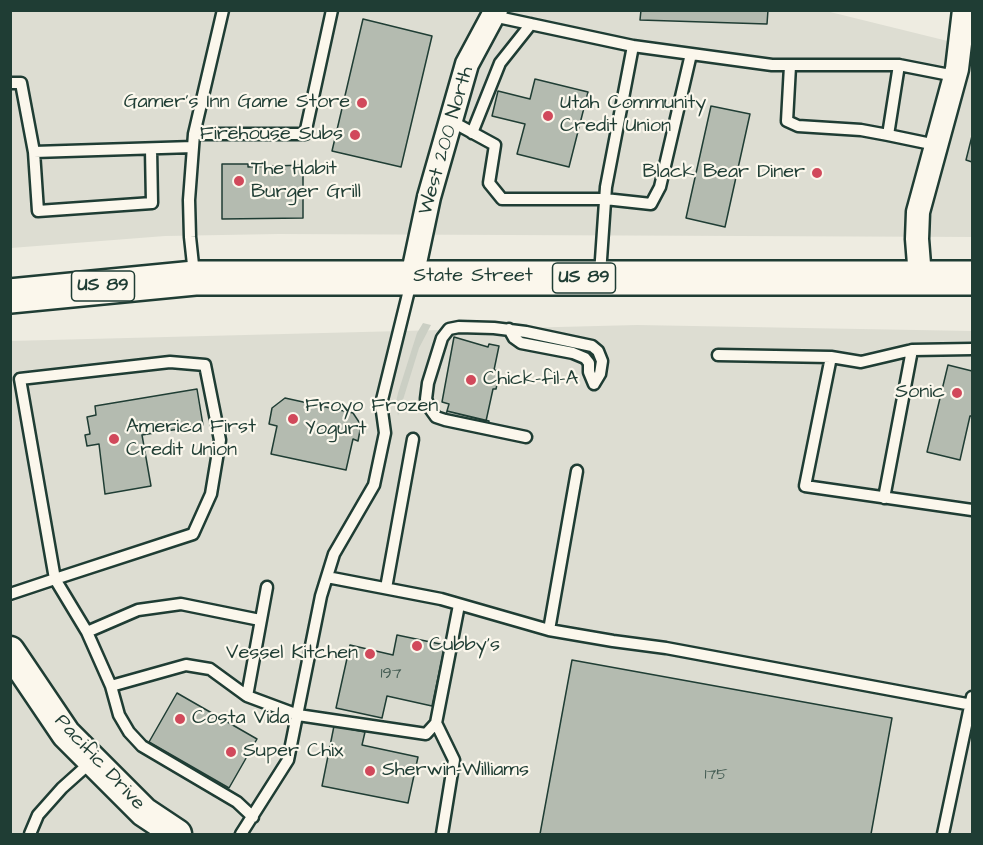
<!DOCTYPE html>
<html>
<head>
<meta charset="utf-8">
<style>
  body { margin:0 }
  #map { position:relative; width:983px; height:845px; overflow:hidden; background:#eeece1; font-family:"Architects Daughter",sans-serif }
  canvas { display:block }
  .frame { position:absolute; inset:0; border:12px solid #1f3d34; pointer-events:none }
</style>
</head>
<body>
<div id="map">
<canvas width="983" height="845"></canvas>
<div class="frame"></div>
</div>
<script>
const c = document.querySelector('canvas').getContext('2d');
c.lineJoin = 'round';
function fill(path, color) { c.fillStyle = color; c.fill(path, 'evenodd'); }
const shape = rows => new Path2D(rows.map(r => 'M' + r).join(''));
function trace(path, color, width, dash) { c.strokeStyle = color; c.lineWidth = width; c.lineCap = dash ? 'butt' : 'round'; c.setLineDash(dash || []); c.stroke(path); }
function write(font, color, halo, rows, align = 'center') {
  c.font = font + ' "Architects Daughter",sans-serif'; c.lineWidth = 4.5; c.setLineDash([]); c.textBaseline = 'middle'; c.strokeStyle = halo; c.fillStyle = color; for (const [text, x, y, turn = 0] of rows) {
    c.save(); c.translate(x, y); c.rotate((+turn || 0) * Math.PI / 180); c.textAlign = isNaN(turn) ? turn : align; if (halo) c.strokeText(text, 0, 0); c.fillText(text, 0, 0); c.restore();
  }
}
const built = shape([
  [822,10,972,47,972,237,279,234,165,236,11,248,11,11],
  [637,325,972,331,972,834,11,834,10,341]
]);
const green = shape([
  [423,323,431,325,419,348,398,416,396,402,398,393,417,333]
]);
const building = shape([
  [641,10,768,10,767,24,640,20,641,10],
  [363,19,432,36,401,167,332,151,363,19],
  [535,79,588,92,569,167,517,154,525,124,492,116,498,91,530,99,535,79],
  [711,106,750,114,725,227,686,218,711,106],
  [972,136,972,162,966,160,972,136],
  [222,164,248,164,248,167,303,165,303,218,222,219,222,164],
  [454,337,488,347,489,344,499,346,494,370,500,371,496,389,493,389,486,421,447,411,449,404,442,402,454,337],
  [948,365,972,371,972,416,970,416,960,460,927,452,948,365],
  [197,389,203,425,142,435,151,486,105,494,99,444,87,446,85,435,90,434,87,417,96,415,95,406,197,389],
  [285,398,353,413,361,425,358,441,353,439,346,470,271,454,277,426,269,424,272,408,285,398],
  [447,411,489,421,487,430,445,421,447,411],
  [397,635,445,645,432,706,387,696,382,718,336,708,350,645,393,655,397,635],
  [572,660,892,718,871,834,540,834,572,660],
  [177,693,257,739,229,788,149,742,177,693],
  [334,726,365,732,362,745,418,757,408,803,322,786,334,726]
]);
const service = shape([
  [493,16,633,46],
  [790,66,787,121,798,126,861,130,888,135],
  [10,83,21,83,34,152,193,147],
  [451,121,495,145,489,183,502,199,605,199,651,204,660,187,691,54],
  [472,133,500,63,531,24],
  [194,134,305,134,332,10],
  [936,145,888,135,899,65,955,76],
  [34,152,38,211,152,203,151,149],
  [194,274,190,237,189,200,194,134,223,10],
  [600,274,606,187,633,46,772,65,899,65],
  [509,329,514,338,521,343,573,353,585,358,589,363,589,372,594,384],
  [718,355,831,357,805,486,972,510],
  [831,357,861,362,912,350],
  [526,437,445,420,436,417,431,410,426,399,428,383,442,338,449,329,459,327,494,328,526,332,592,346,598,351,602,361,600,374,594,384],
  [884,498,912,350,972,349],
  [327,577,441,599,549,630,613,641,666,648,972,705],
  [386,588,413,439],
  [10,594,55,579,193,534,211,494,220,440,205,365,170,362,20,379,55,579,87,632,111,686,186,665,210,669,247,696,298,715,426,734,436,723,459,605],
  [549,630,577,471],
  [87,632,138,610,181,604,260,620],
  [111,686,119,715,129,732,142,746,237,802,253,817],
  [247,696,267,587],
  [436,723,454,760,442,834],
  [30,834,38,815,62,788,91,762],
  [241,834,288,760,321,596,334,554,374,485,385,433,381,404,411,282],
  [943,834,972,697]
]);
const minor = shape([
  [412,277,429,197,467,64,496,10],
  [920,277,917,239,918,212,957,69,964,10]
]);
const tertiary = shape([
  [10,651,66,734,144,812,177,834]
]);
const primary = shape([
  [10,296,195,278,972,278]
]);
const markers = [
  [362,103,6,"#d1495b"],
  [548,116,6,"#d1495b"],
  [355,135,6,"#d1495b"],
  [817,173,6,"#d1495b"],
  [239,181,6,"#d1495b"],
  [471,380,6,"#d1495b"],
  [957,393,6,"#d1495b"],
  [293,419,6,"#d1495b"],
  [114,439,6,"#d1495b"],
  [417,646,6,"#d1495b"],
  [370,654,6,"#d1495b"],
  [180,719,6,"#d1495b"],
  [231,752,6,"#d1495b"],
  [370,771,6,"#d1495b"]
];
const numberNames = [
  ["197",391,675],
  ["175",716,776]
];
const shields = [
  [584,278,63],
  [103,286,63]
];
const shieldNames = [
  ["US 89",584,278],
  ["US 89",103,286]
];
const poiNames = [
  ["Gamer's Inn Game Store",350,103,"right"],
  ["Utah Community",560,104],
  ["Credit Union",560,127],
  ["Firehouse Subs",343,135,"right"],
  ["The Habit",251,170],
  ["Burger Grill",251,193],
  ["Black Bear Diner",805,173,"right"],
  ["Chick-fil-A",483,380],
  ["Sonic",945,393,"right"],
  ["Froyo Frozen",305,407],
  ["Yogurt",305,430],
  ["America First",126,428],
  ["Credit Union",126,451],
  ["Cubby's",429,646],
  ["Vessel Kitchen",358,654,"right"],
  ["Costa Vida",192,719],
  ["Super Chix",243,752],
  ["Sherwin-Williams",382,771]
];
const streetNames = [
  ["West 200 North",447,141,-74],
  ["State Street",473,277],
  ["Pacific Drive",99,763,47]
];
fill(built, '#ddddd2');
fill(green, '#cbcfc4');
fill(building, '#b4bbb0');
trace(building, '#1f3d34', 1.5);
trace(service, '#1f3d34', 15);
trace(minor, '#1f3d34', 27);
trace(tertiary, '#1f3d34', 33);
trace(primary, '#1f3d34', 38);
trace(service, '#fbf7ec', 10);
trace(minor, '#fbf7ec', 22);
trace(tertiary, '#fbf7ec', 28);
trace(primary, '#fbf7ec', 33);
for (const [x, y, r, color] of markers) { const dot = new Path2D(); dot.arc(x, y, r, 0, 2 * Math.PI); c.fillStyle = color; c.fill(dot); trace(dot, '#fbf7ec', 2); }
write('16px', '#445c53', null, numberNames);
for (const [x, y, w] of shields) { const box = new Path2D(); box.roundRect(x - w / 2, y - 15, w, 30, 4.5); c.fillStyle = '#fbf7ec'; c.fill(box); trace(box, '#1f3d34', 1.5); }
write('bold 18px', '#1f3d34', null, shieldNames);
write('20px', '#1f3d34', '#fbf7ec', poiNames, 'left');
write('20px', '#1f3d34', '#fbf7ec', streetNames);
</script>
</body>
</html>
